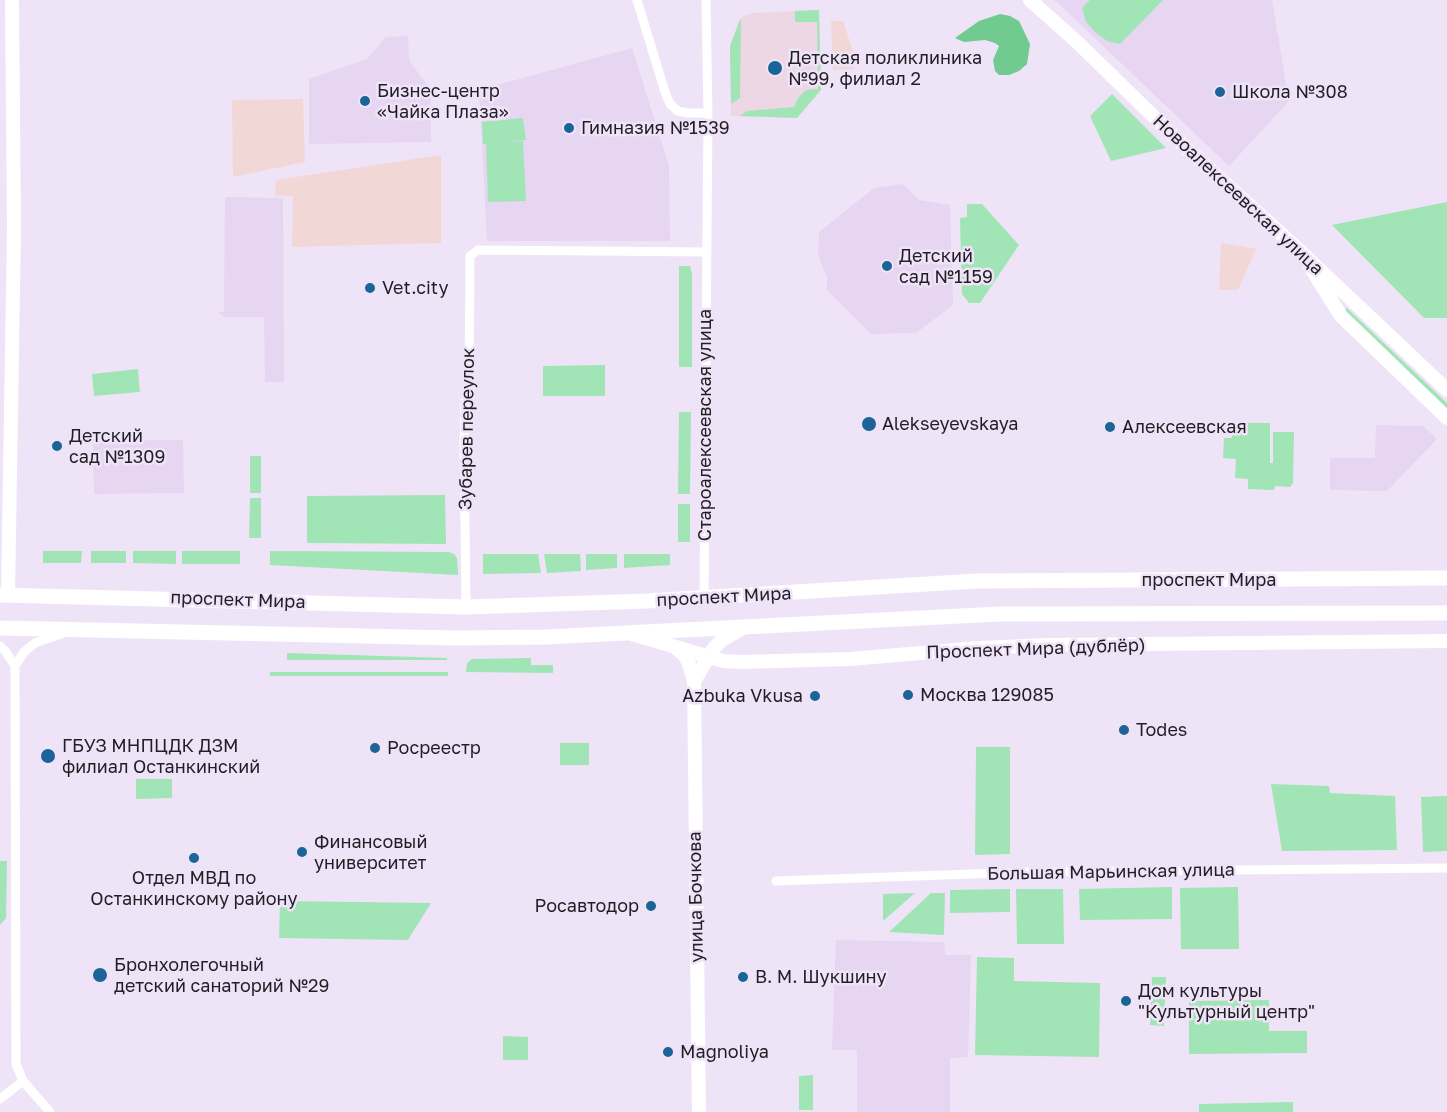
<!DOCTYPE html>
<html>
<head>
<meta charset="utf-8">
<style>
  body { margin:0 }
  canvas { display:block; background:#efe3f7 }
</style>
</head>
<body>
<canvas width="1447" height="1112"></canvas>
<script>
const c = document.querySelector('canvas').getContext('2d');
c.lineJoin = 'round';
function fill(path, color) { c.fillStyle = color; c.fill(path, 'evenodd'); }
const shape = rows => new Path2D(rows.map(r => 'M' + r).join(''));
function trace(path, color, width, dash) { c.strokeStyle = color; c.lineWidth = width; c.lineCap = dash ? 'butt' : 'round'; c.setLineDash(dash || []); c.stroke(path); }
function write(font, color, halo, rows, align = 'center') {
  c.font = font + ' "Golos Text",sans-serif'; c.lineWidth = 5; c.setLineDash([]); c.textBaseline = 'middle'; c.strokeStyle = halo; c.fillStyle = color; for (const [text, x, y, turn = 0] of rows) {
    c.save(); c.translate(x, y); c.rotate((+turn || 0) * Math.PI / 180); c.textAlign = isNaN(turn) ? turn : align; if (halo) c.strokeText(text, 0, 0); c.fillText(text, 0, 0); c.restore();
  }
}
const built = shape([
  [1055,0,1272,0,1289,101,1229,166],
  [408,36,409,60,431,90,431,142,309,144,309,79,367,59,386,37],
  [632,48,669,166,670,241,487,241,479,90],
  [903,184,919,200,950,205,953,305,916,333,871,334,827,290,827,278,818,254,819,232,874,188],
  [225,197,283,198,284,382,265,382,264,317,224,317,218,312,224,312],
  [1376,425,1423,426,1437,439,1387,491,1330,490,1330,458,1375,458],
  [183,440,184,493,94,494,93,441],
  [836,940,944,942,945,955,971,955,968,1057,950,1058,950,1112,857,1112,857,1050,832,1050]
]);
const industrial = shape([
  [831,21,843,21,856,61,853,69,833,70],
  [303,99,305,162,233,177,232,100],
  [441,155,441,243,292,247,293,196,275,195,276,180],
  [1221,243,1256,249,1238,290,1219,290]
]);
const medical = shape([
  [819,10,821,90,797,118,731,116,730,46,739,20,744,16,752,13]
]);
const green = shape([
  [1090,0,1163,0,1120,44,1107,41,1095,32,1086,22,1082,8],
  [819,10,821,90,797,118,740,116,747,111,794,107,798,98,806,90,818,89,817,22,795,22,795,11],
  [741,18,740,98,731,104,730,46],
  [1112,94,1166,148,1111,161,1090,116],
  [523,118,526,140,503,142,523,141,526,201,488,202,486,144,483,144,482,122],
  [1447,202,1447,318,1424,318,1332,225],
  [967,204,982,204,1019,245,980,303,969,303,962,294,960,218,967,217],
  [679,266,690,266,692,273,692,367,679,367],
  [1346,308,1348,309,1447,403,1447,409,1345,312],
  [605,365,605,396,543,396,543,366],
  [138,369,140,392,94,396,92,374],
  [679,412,691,412,690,494,678,494],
  [1247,423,1270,423,1270,463,1273,463,1273,432,1294,432,1293,483,1290,487,1275,486,1274,490,1248,489,1248,479,1235,478,1236,459,1223,458,1224,438,1232,438,1232,430,1247,430],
  [250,456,261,456,261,493,250,493],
  [445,495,446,544,307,543,307,496],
  [250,498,261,498,261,538,249,538],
  [678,504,690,504,690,542,678,542],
  [43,551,82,551,81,563,43,563],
  [91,551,126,551,126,563,91,563],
  [133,551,176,551,176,564,133,563],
  [182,551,240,551,240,564,182,564],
  [270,551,449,552,454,554,457,558,458,575,270,565],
  [483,554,538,554,541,573,483,574],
  [544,554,580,554,581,571,547,573],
  [586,554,617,554,617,568,586,570],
  [624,554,670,554,670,565,624,568],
  [287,653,446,658,448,660,287,660],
  [531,658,531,665,553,665,553,673,466,672,467,663,472,659],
  [270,672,448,672,448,676,270,676],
  [560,743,589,743,589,765,560,765],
  [976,747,1010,747,1010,854,975,855],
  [136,779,172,779,172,798,136,799],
  [1271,784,1329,786,1330,793,1395,796,1397,850,1282,851],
  [1447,796,1447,851,1423,852,1421,797],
  [0,861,7,861,6,918,0,925],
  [1172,887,1172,919,1080,920,1079,889],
  [1238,887,1239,949,1181,949,1180,888],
  [1010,889,1010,912,950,913,950,890],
  [1016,889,1063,889,1064,944,1017,944],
  [915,893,883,921,883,894],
  [931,893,945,893,944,935,889,932],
  [280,901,431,903,408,940,279,938],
  [977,957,1014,958,1014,981,1100,983,1099,1057,975,1055],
  [1152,977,1166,977,1164,1026,1150,1025],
  [1269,1000,1269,1031,1307,1031,1307,1053,1189,1054,1189,1001],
  [503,1036,528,1037,528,1060,503,1060],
  [813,1075,813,1110,799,1110,799,1076],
  [1293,1102,1293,1112,1199,1112,1199,1104]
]);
const forest = shape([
  [1000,14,1010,16,1019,21,1030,44,1027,64,1019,71,1009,75,999,75,995,71,993,60,999,46,995,43,985,40,964,42,955,38,979,21]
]);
const street = shape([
  [637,0,665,92,670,104,678,111,687,113,708,113],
  [704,598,708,113,706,0],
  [466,607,464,442,465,405,469,386,470,256,478,250,706,252],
  [0,646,6,652,15,666],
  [776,881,1028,872,1447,868],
  [0,1099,23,1081],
  [50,1112,23,1081,16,1064,15,666,24,652,35,643,61,634]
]);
const secondary = shape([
  [1030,0,1076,41,1185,147,1300,251,1447,390],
  [1309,265,1341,316,1447,418],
  [8,595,14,229,12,0],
  [632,634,723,661,740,662,850,659,979,648,1048,645,1447,641],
  [677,649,684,654,689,664,694,681,699,1112],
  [694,681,714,648,722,640,745,627]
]);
const primary = shape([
  [0,595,466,607,647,601,977,581,1447,578],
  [0,628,456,638,546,637,1000,614,1447,613]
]);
const markers = [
  [775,68,8,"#1b6498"],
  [1220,92,6,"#1b6498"],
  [365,101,6,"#1b6498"],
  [569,128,6,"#1b6498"],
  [887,266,6,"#1b6498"],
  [370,288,6,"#1b6498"],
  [869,424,8,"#1b6498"],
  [1110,427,6,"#1b6498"],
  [57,446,6,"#1b6498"],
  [908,695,6,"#1b6498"],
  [815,696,6,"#1b6498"],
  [1124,730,6,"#1b6498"],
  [375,748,6,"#1b6498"],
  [48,756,8,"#1b6498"],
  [302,852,6,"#1b6498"],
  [194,858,6,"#1b6498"],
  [651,906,6,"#1b6498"],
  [100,975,8,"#1b6498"],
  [743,977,6,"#1b6498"],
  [1126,1001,6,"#1b6498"],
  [668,1052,6,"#1b6498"]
];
const poiNames = [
  ["Детская поликлиника",788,58],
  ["№99, филиал 2",788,79],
  ["Бизнес-центр",377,91],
  ["«Чайка Плаза»",377,112],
  ["Школа №308",1232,92],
  ["Гимназия №1539",581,128],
  ["Детский",899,256],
  ["сад №1159",899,277],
  ["Vet.city",382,288],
  ["Alekseyevskaya",882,424],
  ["Алексеевская",1122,427],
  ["Детский",69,436],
  ["сад №1309",69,457],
  ["Москва 129085",920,695],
  ["Azbuka Vkusa",803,696,"right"],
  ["Todes",1136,730],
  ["ГБУЗ МНПЦДК ДЗМ",62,746],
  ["филиал Останкинский",62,767],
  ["Росреестр",387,748],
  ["Финансовый",314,842],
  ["университет",314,863],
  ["Отдел МВД по",194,878,"center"],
  ["Останкинскому району",194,899,"center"],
  ["Росавтодор",639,906,"right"],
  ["Бронхолегочный",114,965],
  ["детский санаторий №29",114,986],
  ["В. М. Шукшину",755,977],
  ["Дом культуры",1138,991],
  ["\"Культурный центр\"",1138,1012],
  ["Magnoliya",680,1052]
];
const streetNames = [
  ["Новоалексеевская улица",1238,195,43],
  ["Староалексеевская улица",705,425,-90],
  ["Зубарев переулок",467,429,-89],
  ["проспект Мира",1209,580],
  ["проспект Мира",724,597,-3],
  ["проспект Мира",238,600,2],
  ["Проспект Мира (дублёр)",1036,649,-2],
  ["Большая Марьинская улица",1111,872,-1],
  ["улица Бочкова",696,897,-91]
];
fill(built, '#e6d6f1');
fill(industrial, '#f2d7d7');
fill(medical, '#edd7e4');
fill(green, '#a1e5b6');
fill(forest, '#71ca8f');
trace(street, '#fff', 9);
trace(secondary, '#fff', 14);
trace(primary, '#fff', 15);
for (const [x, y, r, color] of markers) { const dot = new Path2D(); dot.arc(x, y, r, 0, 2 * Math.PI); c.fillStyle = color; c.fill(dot); trace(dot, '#efe3f7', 2); }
write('18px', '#221e25', '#efe3f7', poiNames, 'left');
write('18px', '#221e25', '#efe3f7', streetNames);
</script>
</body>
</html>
